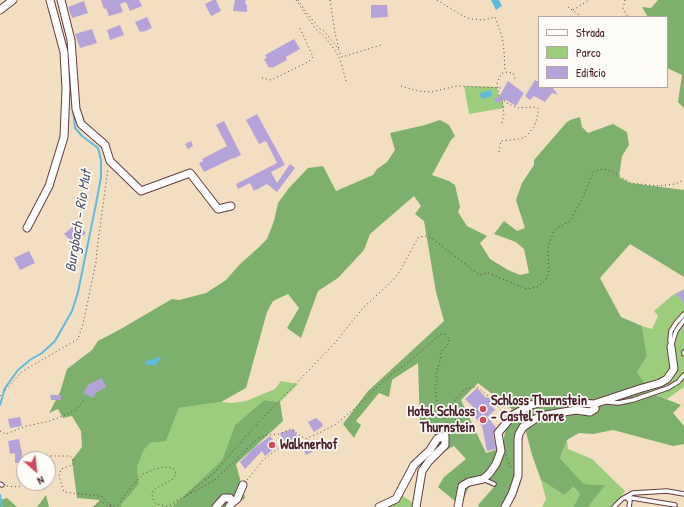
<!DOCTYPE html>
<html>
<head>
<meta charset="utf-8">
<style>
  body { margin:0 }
  #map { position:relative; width:684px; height:507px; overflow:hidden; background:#f2dfc2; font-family:"Patrick Hand",sans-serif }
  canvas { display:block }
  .legend { position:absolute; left:538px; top:16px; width:130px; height:72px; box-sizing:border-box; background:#fdfcf7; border:1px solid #b5a4a5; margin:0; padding:5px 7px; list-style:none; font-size:12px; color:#4a1f2b }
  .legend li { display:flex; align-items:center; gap:8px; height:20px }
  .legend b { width:20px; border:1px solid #b5a4a5 }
  .north { position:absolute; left:16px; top:451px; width:40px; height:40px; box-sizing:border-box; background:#fdfcf7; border:1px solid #b5a4a5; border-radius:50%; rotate:153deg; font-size:11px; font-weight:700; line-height:16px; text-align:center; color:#4a1f2b }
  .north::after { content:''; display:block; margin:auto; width:14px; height:18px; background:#d1495b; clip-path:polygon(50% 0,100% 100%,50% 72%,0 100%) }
</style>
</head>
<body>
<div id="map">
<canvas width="684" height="507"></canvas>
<ul class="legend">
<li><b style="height:5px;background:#fff"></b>Strada</li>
<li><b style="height:11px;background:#9ccd7d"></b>Parco</li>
<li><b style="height:11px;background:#b4a3d8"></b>Edificio</li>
</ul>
<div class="north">N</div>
</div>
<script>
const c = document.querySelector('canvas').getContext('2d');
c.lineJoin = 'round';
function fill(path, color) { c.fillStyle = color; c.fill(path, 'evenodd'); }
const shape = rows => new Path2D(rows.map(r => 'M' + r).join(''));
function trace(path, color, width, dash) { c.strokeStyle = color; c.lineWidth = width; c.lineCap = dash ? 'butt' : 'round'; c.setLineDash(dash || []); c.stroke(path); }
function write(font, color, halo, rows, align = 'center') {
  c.font = font + ' "Patrick Hand",sans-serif'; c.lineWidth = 3.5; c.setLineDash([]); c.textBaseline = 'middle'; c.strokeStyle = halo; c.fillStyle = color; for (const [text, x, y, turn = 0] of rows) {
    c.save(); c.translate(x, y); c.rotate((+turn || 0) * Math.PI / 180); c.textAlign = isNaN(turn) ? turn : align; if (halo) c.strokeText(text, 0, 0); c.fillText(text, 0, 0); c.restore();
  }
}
const green = shape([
  [464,86,497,87,498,94,502,99,504,108,469,114],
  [684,289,684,387,667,399,651,393,637,372,647,356,642,326,652,329,658,316,654,311,673,295],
  [281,381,298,384,280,402,264,400,235,425,222,460,172,507,122,507,121,505,139,484,137,467,144,450,150,443,166,440,179,408,221,402,232,403,246,401,275,389],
  [567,440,568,449,592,459,625,491,614,507,588,507,604,485,584,484,560,458],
  [541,480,564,495,572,487,580,494,573,507,542,507,546,499],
  [400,494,416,505,416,507,389,507]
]);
const forest = shape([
  [658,0,684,0,684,108,678,102,682,75,667,68,667,17,648,17,642,7,651,8],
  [580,117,582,127,588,133,613,124,627,132,629,145,622,156,619,177,630,183,684,190,684,277,630,244,600,278,621,317,642,326,647,356,637,372,651,393,681,405,673,413,684,426,684,444,673,446,613,430,593,434,579,433,567,440,560,458,584,484,605,485,588,507,573,507,580,494,573,487,564,495,541,480,532,455,525,428,517,430,516,472,508,496,501,507,479,507,478,505,494,487,483,482,470,484,462,503,456,502,438,487,444,477,466,459,454,446,441,453,435,435,420,424,418,363,392,380,389,397,379,393,356,421,361,425,354,438,343,424,368,391,444,321,436,292,424,221,415,214,421,206,414,196,370,234,364,250,338,278,318,291,301,338,287,328,299,308,288,294,273,301,267,312,246,388,221,402,179,408,166,441,150,443,144,450,137,467,139,484,121,505,122,507,93,507,100,500,77,498,72,460,82,447,81,431,72,416,63,418,58,409,49,413,60,392,67,369,92,350,98,341,119,330,172,299,179,300,206,293,226,280,240,264,257,249,267,239,274,221,278,203,289,188,308,168,323,166,336,191,373,175,377,169,387,162,395,150,390,133,425,125,440,120,449,125,455,136,451,140,432,175,449,181,455,185,460,207,458,212,467,226,487,236,480,243,490,259,508,270,520,275,529,273,524,249,516,242,494,234,504,221,517,231,525,228,516,200,522,183,534,165,534,160,566,123,570,120],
  [478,383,513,410,505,433,502,448,486,453,461,400],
  [264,400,280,402,283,421,236,464,245,498,234,507,172,507,222,460,235,425],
  [46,495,49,507,37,507],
  [7,498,17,507,0,507,0,500]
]);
const water = shape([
  [491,0,499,0,502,6,496,10],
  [491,90,492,96,481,99,480,93],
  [159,357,161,358,155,366,149,364,145,366,146,361,154,359]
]);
const stream = shape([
  [0,405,5,388,18,370,30,360,42,353,55,341,72,311,78,292,96,204,101,177,101,160,98,148,82,136,75,128,68,61],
  [0,495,2,507]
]);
const building = shape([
  [101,0,139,0,142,6,130,11,126,2,120,4,123,12,109,16,106,8,104,9],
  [213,0,216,0,221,11,211,16,205,4],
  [235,0,246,0,245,3,247,5,247,12,233,11],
  [84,1,88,13,72,18,68,7],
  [371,5,387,5,388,17,371,18],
  [147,17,152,28,143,32,142,31,140,32,135,22],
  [120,25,124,35,110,40,107,30],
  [92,29,97,43,80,48,75,34],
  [294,39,300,49,286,57,287,60,272,68,271,67,269,68,264,59,267,58,265,55],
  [535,80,539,82,539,87,552,87,558,95,552,93,545,102,534,96,530,100,525,96],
  [508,81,524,93,516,106,506,100,496,103,494,98,499,97],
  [257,114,285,165,271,172,277,183,290,164,295,168,277,192,267,184,254,191,250,183,238,189,236,184,277,163,266,141,259,144,246,120],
  [224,121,241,155,233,159,233,158,204,172,199,163,203,161,202,159,227,146,216,125],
  [191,141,193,146,188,149,185,144],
  [77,223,86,233,74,244,64,234],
  [29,251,35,263,20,270,14,258],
  [684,290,684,305,680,297,678,298,676,294],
  [102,378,106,387,96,393,93,398,83,393,89,384],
  [477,388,486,398,488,397,491,400,491,405,495,410,487,417,495,426,496,428,493,434,496,449,487,451,482,426,470,411,474,408,465,399],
  [50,395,61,395,61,400,51,400],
  [20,417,22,426,10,428,8,419],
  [316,418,322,423,323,426,314,432,308,422],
  [294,429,299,441,285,446,280,433],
  [270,436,278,446,265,456,262,451,245,469,240,462,255,447],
  [19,439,21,450,22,451,22,463,15,463,15,453,10,454,8,441],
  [309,439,314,451,306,455,300,443]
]);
const path = shape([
  [296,0,315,28,326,38,334,49,340,59,347,84],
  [298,0,307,13,320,29,324,31,337,47,342,57,381,45],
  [330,0,335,33,339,49],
  [437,0,463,16,471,19,484,20,495,17,502,36,504,50,505,72],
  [625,0,623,9,628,17],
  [568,7,582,17],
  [573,10,589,0],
  [262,78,271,80,308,62,313,57,299,26],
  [401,86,418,91,431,92,457,86,501,88],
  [502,123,504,114,502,100],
  [499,152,501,141,519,139,525,137,529,133,535,125,538,114,538,108,533,107,517,108,507,103,499,96,497,83,501,74,505,72,513,73,516,81],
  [5,390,23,371,78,339,83,324,96,262,97,250,108,168],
  [0,396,1,395],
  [0,431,6,434,27,426,50,421,76,410,84,400],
  [506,455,511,469],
  [44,459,47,456,70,456,73,459,73,465,61,469,59,476,64,492,99,496,103,497,108,503,113,506],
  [247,480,263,460,283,445],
  [7,486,18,487,29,483],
  [186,495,213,474,254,427,334,344,363,308,393,280,400,271,415,243,419,237,426,236,433,239,479,275,488,273,527,289,537,287,545,281,549,273,548,248,554,230,570,221,582,199,594,171,604,169,613,172,631,183,657,186,675,184,684,180],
  [94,507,101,501,109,507,118,505,128,491,143,474,155,469,164,467,172,468,175,470,176,474,173,479,156,488,153,491,152,496,154,502,157,504,167,506,215,480,257,439,267,435,279,434,291,429,305,439,317,434,335,425,359,405,381,383,397,370,405,365,441,334,445,334,449,338,449,343,441,352,440,361,436,373,437,381,435,388,437,401,448,425,453,428,457,426,453,409,455,400,465,389,474,387,478,388,492,399,504,415],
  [171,507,180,499]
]);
const lane = shape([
  [672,344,676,331,684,320],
  [671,347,670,340,671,331,676,323,684,314],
  [684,352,684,354],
  [607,402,618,403,633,400,668,388,678,382,684,375],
  [483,479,494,484],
  [0,484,2,485],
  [626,497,675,505],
  [627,498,630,501,629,507],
  [614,507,622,499,633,493,667,491,684,494]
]);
const street = shape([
  [61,0,71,40,76,109,81,124,105,145,110,161,141,191,190,173,218,209,231,206],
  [0,10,13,0],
  [27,228,49,186,64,137,66,89,64,52,50,0],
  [232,503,237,499,243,485],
  [216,507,224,498,230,498,232,503,229,507],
  [379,507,396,499,414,465,430,450,437,439,443,436,445,436,445,445,429,461,422,471,416,507],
  [458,507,462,486,469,482,483,479,489,474,496,464,501,451,498,433,513,415,531,405,543,402,553,401,594,404,639,389,660,383,667,379,674,369,671,347],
  [505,507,512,494,518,476,518,439,519,434,523,427,535,419,546,415,576,410,590,412,595,409,594,404]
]);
const markers = [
  [483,409,4,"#d1495b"],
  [483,420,4,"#d1495b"],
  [272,445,4,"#d1495b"]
];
const poiNames = [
  ["Schloss Thurnstein",491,401],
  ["- Castel Torre",491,417],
  ["Hotel Schloss",475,412,"right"],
  ["Thurnstein",475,428,"right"],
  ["Walknerhof",280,445]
];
const waterNames = [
  ["Burgbach - Rio Mut",79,221,-81]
];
fill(green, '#9ccd7d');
fill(forest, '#7db06c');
fill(water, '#5fbadd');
trace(stream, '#5fbadd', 2);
fill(building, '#b4a3d8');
trace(lane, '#633c42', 5.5);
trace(street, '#633c42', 9);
trace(path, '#633c42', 1, [1, 3]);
trace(lane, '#fff', 3.5);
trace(street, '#fff', 7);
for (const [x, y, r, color] of markers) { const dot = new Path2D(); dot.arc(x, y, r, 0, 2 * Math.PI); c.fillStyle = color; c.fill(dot); trace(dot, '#fdfcf7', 1.5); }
write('bold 14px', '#4a1f2b', '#fdfcf7', poiNames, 'left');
write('italic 15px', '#515569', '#fdfcf7', waterNames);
</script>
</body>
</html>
